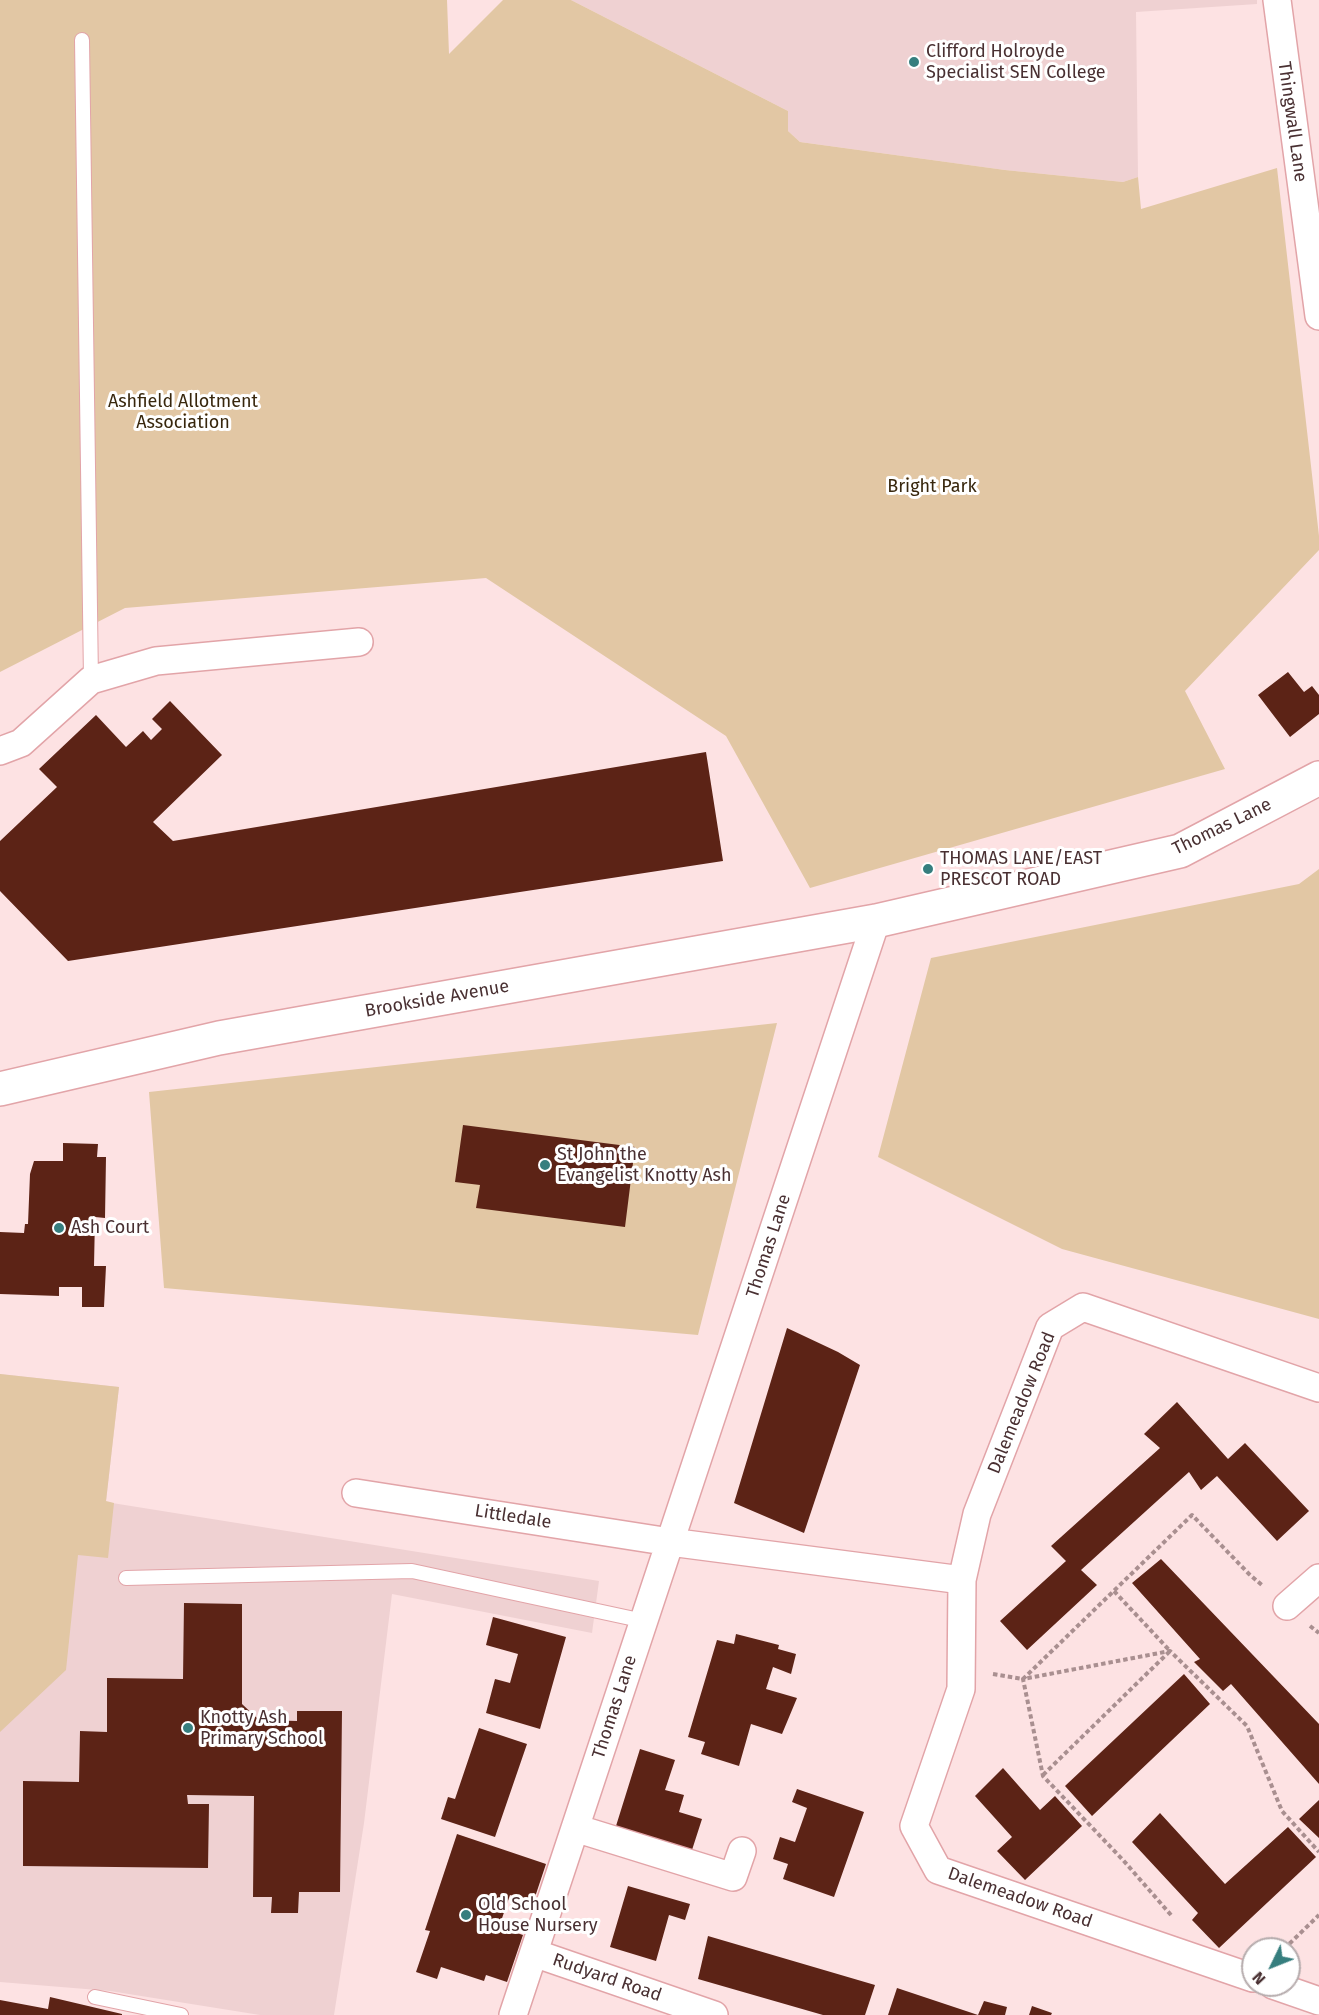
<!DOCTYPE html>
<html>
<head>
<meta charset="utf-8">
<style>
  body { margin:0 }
  #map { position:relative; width:1319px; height:2015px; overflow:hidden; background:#fde2e3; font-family:"Fira Sans",sans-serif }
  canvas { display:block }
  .north { position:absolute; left:1241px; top:1937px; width:60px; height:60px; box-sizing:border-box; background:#fff; border:2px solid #b6acad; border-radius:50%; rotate:227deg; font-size:16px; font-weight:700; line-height:24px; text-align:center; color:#493032 }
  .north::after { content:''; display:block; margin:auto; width:21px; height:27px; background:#367e7e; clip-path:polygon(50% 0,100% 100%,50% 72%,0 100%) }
</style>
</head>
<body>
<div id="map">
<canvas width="1319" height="2015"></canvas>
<div class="north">N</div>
</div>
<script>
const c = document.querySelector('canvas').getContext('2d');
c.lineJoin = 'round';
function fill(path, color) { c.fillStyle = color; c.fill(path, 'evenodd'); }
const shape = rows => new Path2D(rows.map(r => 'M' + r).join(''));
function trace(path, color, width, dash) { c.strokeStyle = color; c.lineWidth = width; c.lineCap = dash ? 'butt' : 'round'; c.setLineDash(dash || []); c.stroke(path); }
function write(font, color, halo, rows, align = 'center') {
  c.font = font + ' "Fira Sans",sans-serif'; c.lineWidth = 6; c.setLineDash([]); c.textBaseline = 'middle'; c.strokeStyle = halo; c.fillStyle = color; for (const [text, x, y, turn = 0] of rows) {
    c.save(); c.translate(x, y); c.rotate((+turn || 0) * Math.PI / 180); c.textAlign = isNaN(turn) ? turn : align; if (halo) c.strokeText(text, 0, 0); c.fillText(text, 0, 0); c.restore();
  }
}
const built = shape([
  [571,0,1257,0,1257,4,1136,12,1138,177,1123,182,1005,170,800,142,788,131,788,111],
  [0,1374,119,1387,106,1502,599,1581,592,1633,392,1594,364,1823,334,2015,260,2015,110,1991,0,1982]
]);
const green = shape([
  [0,0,447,0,449,54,503,0,571,0,788,111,788,131,800,142,1005,170,1123,182,1138,177,1141,209,1277,168,1319,536,1319,550,1185,691,1225,769,810,888,726,736,486,578,125,608,0,672],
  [1319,869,1319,1319,1062,1249,878,1157,931,958,1299,884],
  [777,1023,698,1335,164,1288,149,1092],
  [0,1374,119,1387,106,1501,114,1503,108,1558,78,1555,66,1670,0,1732]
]);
const building = shape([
  [1288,672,1304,692,1312,686,1319,695,1319,714,1290,737,1258,695],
  [170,701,222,755,153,822,173,841,706,752,723,861,68,961,0,891,0,841,57,787,39,769,96,715,126,747,143,731,151,740,162,729,152,719],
  [463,1125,635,1147,625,1227,476,1208,480,1185,455,1182],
  [63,1143,98,1144,97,1157,106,1157,105,1218,95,1217,94,1266,106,1266,104,1307,82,1307,82,1287,59,1287,59,1296,0,1294,0,1232,24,1233,25,1224,28,1224,30,1174,34,1161,63,1161],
  [787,1328,838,1352,860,1365,804,1533,734,1503],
  [1177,1402,1228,1459,1245,1443,1309,1511,1277,1541,1217,1476,1201,1490,1189,1472,1081,1570,1097,1585,1027,1650,1000,1621,1066,1561,1051,1546,1160,1448,1144,1434],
  [1161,1559,1319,1724,1319,1784,1231,1684,1223,1691,1194,1662,1200,1659,1132,1583],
  [184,1603,242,1604,242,1704,259,1720,297,1721,297,1711,342,1711,340,1892,299,1892,298,1913,271,1913,272,1897,253,1897,254,1796,187,1795,188,1804,209,1804,208,1868,23,1866,23,1781,79,1782,80,1731,107,1732,107,1678,183,1679],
  [493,1617,566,1637,540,1729,486,1713,495,1679,510,1683,518,1654,486,1645],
  [736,1634,779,1645,778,1649,796,1654,791,1674,773,1667,766,1689,797,1698,782,1734,751,1724,739,1766,701,1754,705,1742,688,1737,717,1640,734,1644],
  [1184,1674,1210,1704,1092,1816,1065,1786],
  [479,1728,527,1744,495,1837,441,1819,448,1797,455,1799],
  [640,1749,675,1760,665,1790,684,1795,679,1812,702,1819,692,1850,616,1826],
  [1003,1768,1040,1810,1055,1796,1082,1826,1025,1880,997,1851,1012,1837,975,1796],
  [797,1789,864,1812,834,1897,783,1879,788,1864,773,1859,780,1837,795,1842,807,1808,792,1802],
  [1319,1800,1319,1838,1299,1819],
  [1160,1813,1225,1884,1288,1827,1316,1857,1219,1948,1192,1920,1198,1913,1132,1842],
  [457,1834,546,1864,533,1903,510,1895,499,1927,523,1935,507,1982,486,1975,484,1981,441,1967,437,1979,416,1972,430,1931,425,1930],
  [628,1886,690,1904,685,1920,669,1915,656,1961,610,1947],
  [708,1936,875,1985,865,2015,823,2015,698,1979],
  [897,1988,978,2015,984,2001,1007,2007,1005,2015,888,2015],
  [50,1997,122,2014,122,2015,0,2015,0,2000,48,2009],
  [1032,2006,1052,2013,1051,2015,1029,2015]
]);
const path = shape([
  [1310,1626,1319,1633],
  [993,1674,1023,1679,1192,1515,1249,1574,1263,1586],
  [1043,1775,1170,1651,1114,1591],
  [1171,1915,1123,1860,1043,1776,1023,1679,1170,1651,1247,1726,1282,1811,1319,1852],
  [1284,1949,1319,1915]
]);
const service = shape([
  [82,40,91,680],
  [126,1578,412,1571,644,1621],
  [95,1997,181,2015]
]);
const minor = shape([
  [1277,0,1319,316],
  [0,751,21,743,91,680,156,661,359,642],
  [356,1493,670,1542,962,1580,977,1514,1050,1327,1083,1307,1319,1388],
  [962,1580,961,1689,914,1826,938,1870,1253,1978],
  [1287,1606,1319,1578],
  [575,1828,733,1877,742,1851],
  [534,1953,714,2015],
  [1273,1985,1319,2001],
  [513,2015,876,921]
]);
const tertiary = shape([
  [0,1089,219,1038,876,921,1180,851,1319,778]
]);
const markers = [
  [914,62,6,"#367e7e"],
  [928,869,6,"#367e7e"],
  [545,1165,6,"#367e7e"],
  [59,1228,6,"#367e7e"],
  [188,1728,6,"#367e7e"],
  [466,1915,6,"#367e7e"]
];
const poiNames = [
  ["Clifford Holroyde",926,52],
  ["Specialist SEN College",926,73],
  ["THOMAS LANE/EAST",940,859],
  ["PRESCOT ROAD",940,880],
  ["St John the",557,1155],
  ["Evangelist Knotty Ash",557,1176],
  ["Ash Court",71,1228],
  ["Knotty Ash",200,1718],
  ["Primary School",200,1739],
  ["Old School",478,1905],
  ["House Nursery",478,1926]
];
const streetNames = [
  ["Thingwall Lane",1292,122,82],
  ["Thomas Lane",1222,827,-26],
  ["Brookside Avenue",437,999,-10],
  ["Thomas Lane",769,1246,-72],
  ["Dalemeadow Road",1022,1403,-68],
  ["Littledale",513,1517,9],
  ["Thomas Lane",615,1707,-72],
  ["Dalemeadow Road",1020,1898,19],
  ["Rudyard Road",607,1978,19]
];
const parkNames = [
  ["Ashfield Allotment",183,402],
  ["Association",183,423],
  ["Bright Park",932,487]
];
fill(built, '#efd1d2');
fill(green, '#e2c7a4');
fill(building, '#5c2316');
trace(service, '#e2a4a8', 16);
trace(minor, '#e2a4a8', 30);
trace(tertiary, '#e2a4a8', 36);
trace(path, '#a98f90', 4, [4.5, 3]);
trace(service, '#fff', 14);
trace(minor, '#fff', 27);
trace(tertiary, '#fff', 33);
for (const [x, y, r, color] of markers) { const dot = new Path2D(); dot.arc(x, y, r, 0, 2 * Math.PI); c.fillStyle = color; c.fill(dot); trace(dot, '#fff', 2); }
write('18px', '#493032', '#fff', poiNames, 'left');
write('18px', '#493032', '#fff', streetNames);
write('18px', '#38270d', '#fff', parkNames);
</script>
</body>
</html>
